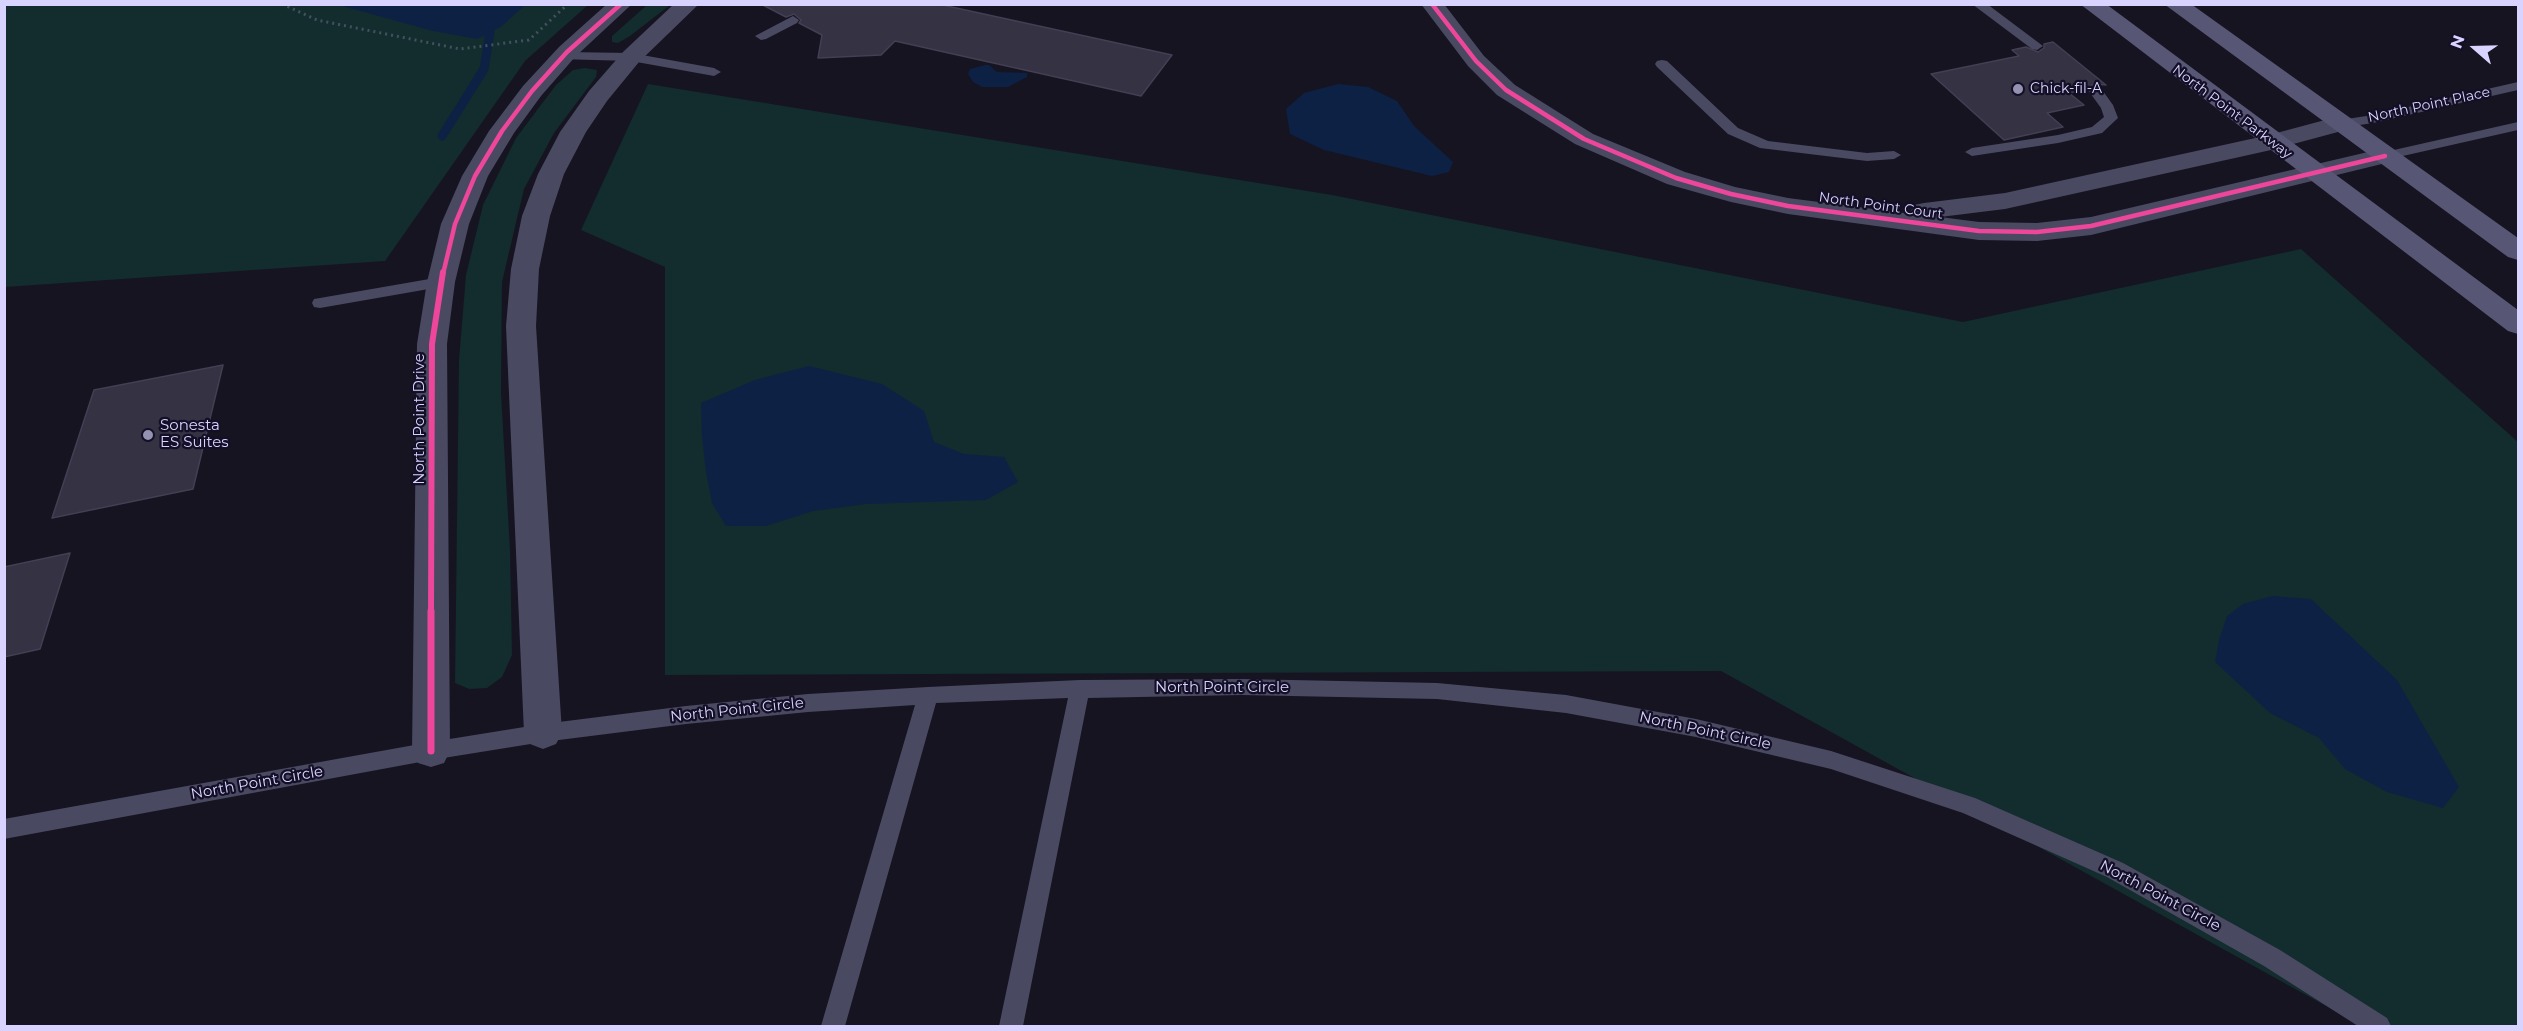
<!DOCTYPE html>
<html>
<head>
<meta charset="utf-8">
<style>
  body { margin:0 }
  #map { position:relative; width:2523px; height:1031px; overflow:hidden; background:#161421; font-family:Montserrat,sans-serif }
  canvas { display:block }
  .frame { position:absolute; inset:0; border:6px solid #d9d4ff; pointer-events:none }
  .north { position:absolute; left:2445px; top:18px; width:60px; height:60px; -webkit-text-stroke:4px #130f26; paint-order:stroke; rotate:290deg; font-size:16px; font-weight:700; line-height:24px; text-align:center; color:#d9d4ff }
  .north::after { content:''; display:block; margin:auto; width:21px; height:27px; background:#d9d4ff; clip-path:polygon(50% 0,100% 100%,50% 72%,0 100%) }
</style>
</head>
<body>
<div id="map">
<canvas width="2523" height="1031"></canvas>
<div class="frame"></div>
<div class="north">N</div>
</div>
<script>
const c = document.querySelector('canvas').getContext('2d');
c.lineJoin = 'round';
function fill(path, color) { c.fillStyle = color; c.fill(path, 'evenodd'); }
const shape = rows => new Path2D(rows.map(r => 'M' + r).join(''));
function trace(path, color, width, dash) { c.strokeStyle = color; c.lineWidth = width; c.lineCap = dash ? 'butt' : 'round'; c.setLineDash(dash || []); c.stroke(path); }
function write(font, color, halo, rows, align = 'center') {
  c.font = font + ' Montserrat,sans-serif'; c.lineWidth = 4.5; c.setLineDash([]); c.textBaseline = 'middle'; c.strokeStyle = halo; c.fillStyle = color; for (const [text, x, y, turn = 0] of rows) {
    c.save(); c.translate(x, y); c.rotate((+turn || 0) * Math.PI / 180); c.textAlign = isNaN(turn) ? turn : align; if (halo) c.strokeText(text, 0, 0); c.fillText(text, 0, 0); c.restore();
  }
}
const green = shape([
  [5,5,588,5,525,61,385,261,5,287],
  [647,5,670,5,630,36,618,43,612,42,612,36],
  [585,68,597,70,596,77,554,133,524,189,502,282,501,393,510,550,512,655,502,677,487,688,469,689,455,683,459,360,466,275,483,205,516,138,556,85,573,70],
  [648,84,1332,195,1963,322,2301,249,2518,442,2518,1026,2362,1026,1721,671,665,675,665,267,581,230]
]);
const water = shape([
  [339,5,525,5,501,27,477,39,433,31],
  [985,65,989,65,997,72,1027,73,1027,77,1008,87,982,87,973,82,968,74,970,69],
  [1338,84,1368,87,1397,101,1414,126,1453,162,1449,172,1432,176,1324,150,1290,134,1286,109,1304,93],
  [809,366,882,384,924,411,934,442,964,454,1004,457,1018,482,986,500,866,504,813,511,766,526,726,526,712,503,706,472,702,436,701,403,755,380],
  [2273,596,2311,599,2397,680,2459,787,2443,808,2387,792,2345,769,2319,738,2270,713,2215,662,2219,640,2227,616,2243,604]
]);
const stream = shape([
  [442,136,484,69,490,32]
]);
const building = shape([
  [761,4,938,4,1172,55,1141,96,895,41,881,55,818,58,822,35,799,23,801,20,794,14,786,17,761,4],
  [2053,42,2106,85,2094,84,2086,89,2069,93,2084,105,2047,113,2063,127,2004,140,1931,74,2019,56,2012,50,2026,47,2038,52,2044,48,2044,44,2053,42],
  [223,365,193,489,52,518,94,390,223,365],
  [70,553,40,649,4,657,4,567,70,553]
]);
const path = shape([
  [282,4,317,20,460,49,529,40,568,4]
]);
const lane = shape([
  [1972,4,1987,4,2043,46,2037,50,2032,49,1972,4],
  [793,16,799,20,797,23,766,39,761,40,755,36,793,16],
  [563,52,631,53,714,68,721,72,714,76,631,61,558,59,557,56,563,52],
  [1662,60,1667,61,1738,128,1768,141,1867,153,1894,151,1901,155,1894,159,1867,161,1760,148,1728,134,1657,67,1655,64,1657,61,1662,60],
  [2518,82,2518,90,2373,123,2340,128,2333,124,2340,120,2373,115,2518,82],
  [2095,86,2100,87,2113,105,2118,118,2102,133,2058,143,1972,156,1965,152,1972,148,2058,135,2092,127,2104,117,2101,108,2088,90,2095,86],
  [2518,122,2518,130,2385,160,2378,156,2385,152,2518,122],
  [441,277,449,282,446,286,320,308,314,307,312,303,314,299,320,298,441,277],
  [1242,679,1437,683,1566,695,1696,719,1831,751,1975,798,2123,863,2280,950,2387,1018,2391,1026,2358,1026,2264,966,2107,877,1963,813,1831,769,1696,737,1566,713,1437,699,1242,695,1088,698,1023,1026,999,1026,1068,698,936,703,845,1026,821,1026,915,705,808,712,686,724,543,742,431,760,4,839,4,819,431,742,543,724,686,706,808,694,928,687,1080,680,1242,679]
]);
const street = shape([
  [607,4,632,4,575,57,541,96,514,133,488,176,469,224,455,282,447,344,450,751,444,763,431,767,418,763,412,751,417,344,427,282,441,224,462,176,489,131,523,86,559,47,607,4],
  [674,4,699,4,639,62,607,101,586,132,564,174,550,216,539,269,536,326,562,733,556,744,543,749,530,744,524,733,506,326,511,269,522,216,538,174,560,132,589,91,623,52,674,4],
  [1421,4,1444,4,1484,56,1515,85,1593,134,1685,172,1735,187,1788,198,1912,214,1911,211,1914,205,1924,203,2005,193,2269,135,2340,116,2349,119,2353,124,2349,129,2271,150,2005,209,1940,217,1979,222,2037,223,2091,217,2385,148,2394,151,2398,156,2394,161,2091,235,2037,241,1979,240,1788,214,1731,202,1667,184,1575,144,1497,95,1468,66,1421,4]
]);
const secondary = shape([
  [2080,4,2106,4,2518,310,2518,334,2508,331,2080,4],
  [2164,4,2191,4,2518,238,2518,260,2508,257,2164,4]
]);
const cyclewayFar2 = shape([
  [1432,4,1476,61,1506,90,1584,139,1676,178,1731,194,1788,206,1979,231,2037,232,2091,226,2385,156],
  [443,274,455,224,475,176,502,131,532,91,567,52,621,4]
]);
const cyclewayFar1 = shape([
  [431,612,432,344,443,272]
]);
const cycleway = shape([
  [431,751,431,611]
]);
const markers = [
  [2018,89,6,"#9591b1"],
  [148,435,6,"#9591b1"]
];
const farPoinames = [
  ["Chick-fil-A",2030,89]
];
const farStreetnames = [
  ["North Point Place",2429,105,-12],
  ["North Point Parkway",2232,112,37],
  ["North Point Court",1881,206,8]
];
const streetNames = [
  ["North Point Drive",420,419,-90],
  ["North Point Circle",1222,688],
  ["North Point Circle",737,710,-6],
  ["North Point Circle",1705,731,12],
  ["North Point Circle",257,783,-10],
  ["North Point Circle",2160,896,28]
];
const poiNames = [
  ["Sonesta",160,426],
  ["ES Suites",160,443]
];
fill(green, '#132c2d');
fill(water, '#0d2144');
trace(stream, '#0d2144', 9);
fill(building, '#343243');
trace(building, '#433f54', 1.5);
trace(path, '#44505f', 3, [2, 4]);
fill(lane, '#4a4962');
fill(street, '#4a4962');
fill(secondary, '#575674');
trace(cyclewayFar2, '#ed469a', 4.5);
trace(cyclewayFar1, '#ed469a', 6);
trace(cycleway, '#ed469a', 7);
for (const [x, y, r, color] of markers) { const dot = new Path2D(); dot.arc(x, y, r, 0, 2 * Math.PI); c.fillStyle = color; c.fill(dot); trace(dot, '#130f26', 2); }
write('14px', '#d9d4ff', '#130f26', farPoinames, 'left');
write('14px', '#d9d4ff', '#130f26', farStreetnames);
write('15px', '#d9d4ff', '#130f26', streetNames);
write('15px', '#d9d4ff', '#130f26', poiNames, 'left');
</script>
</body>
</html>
